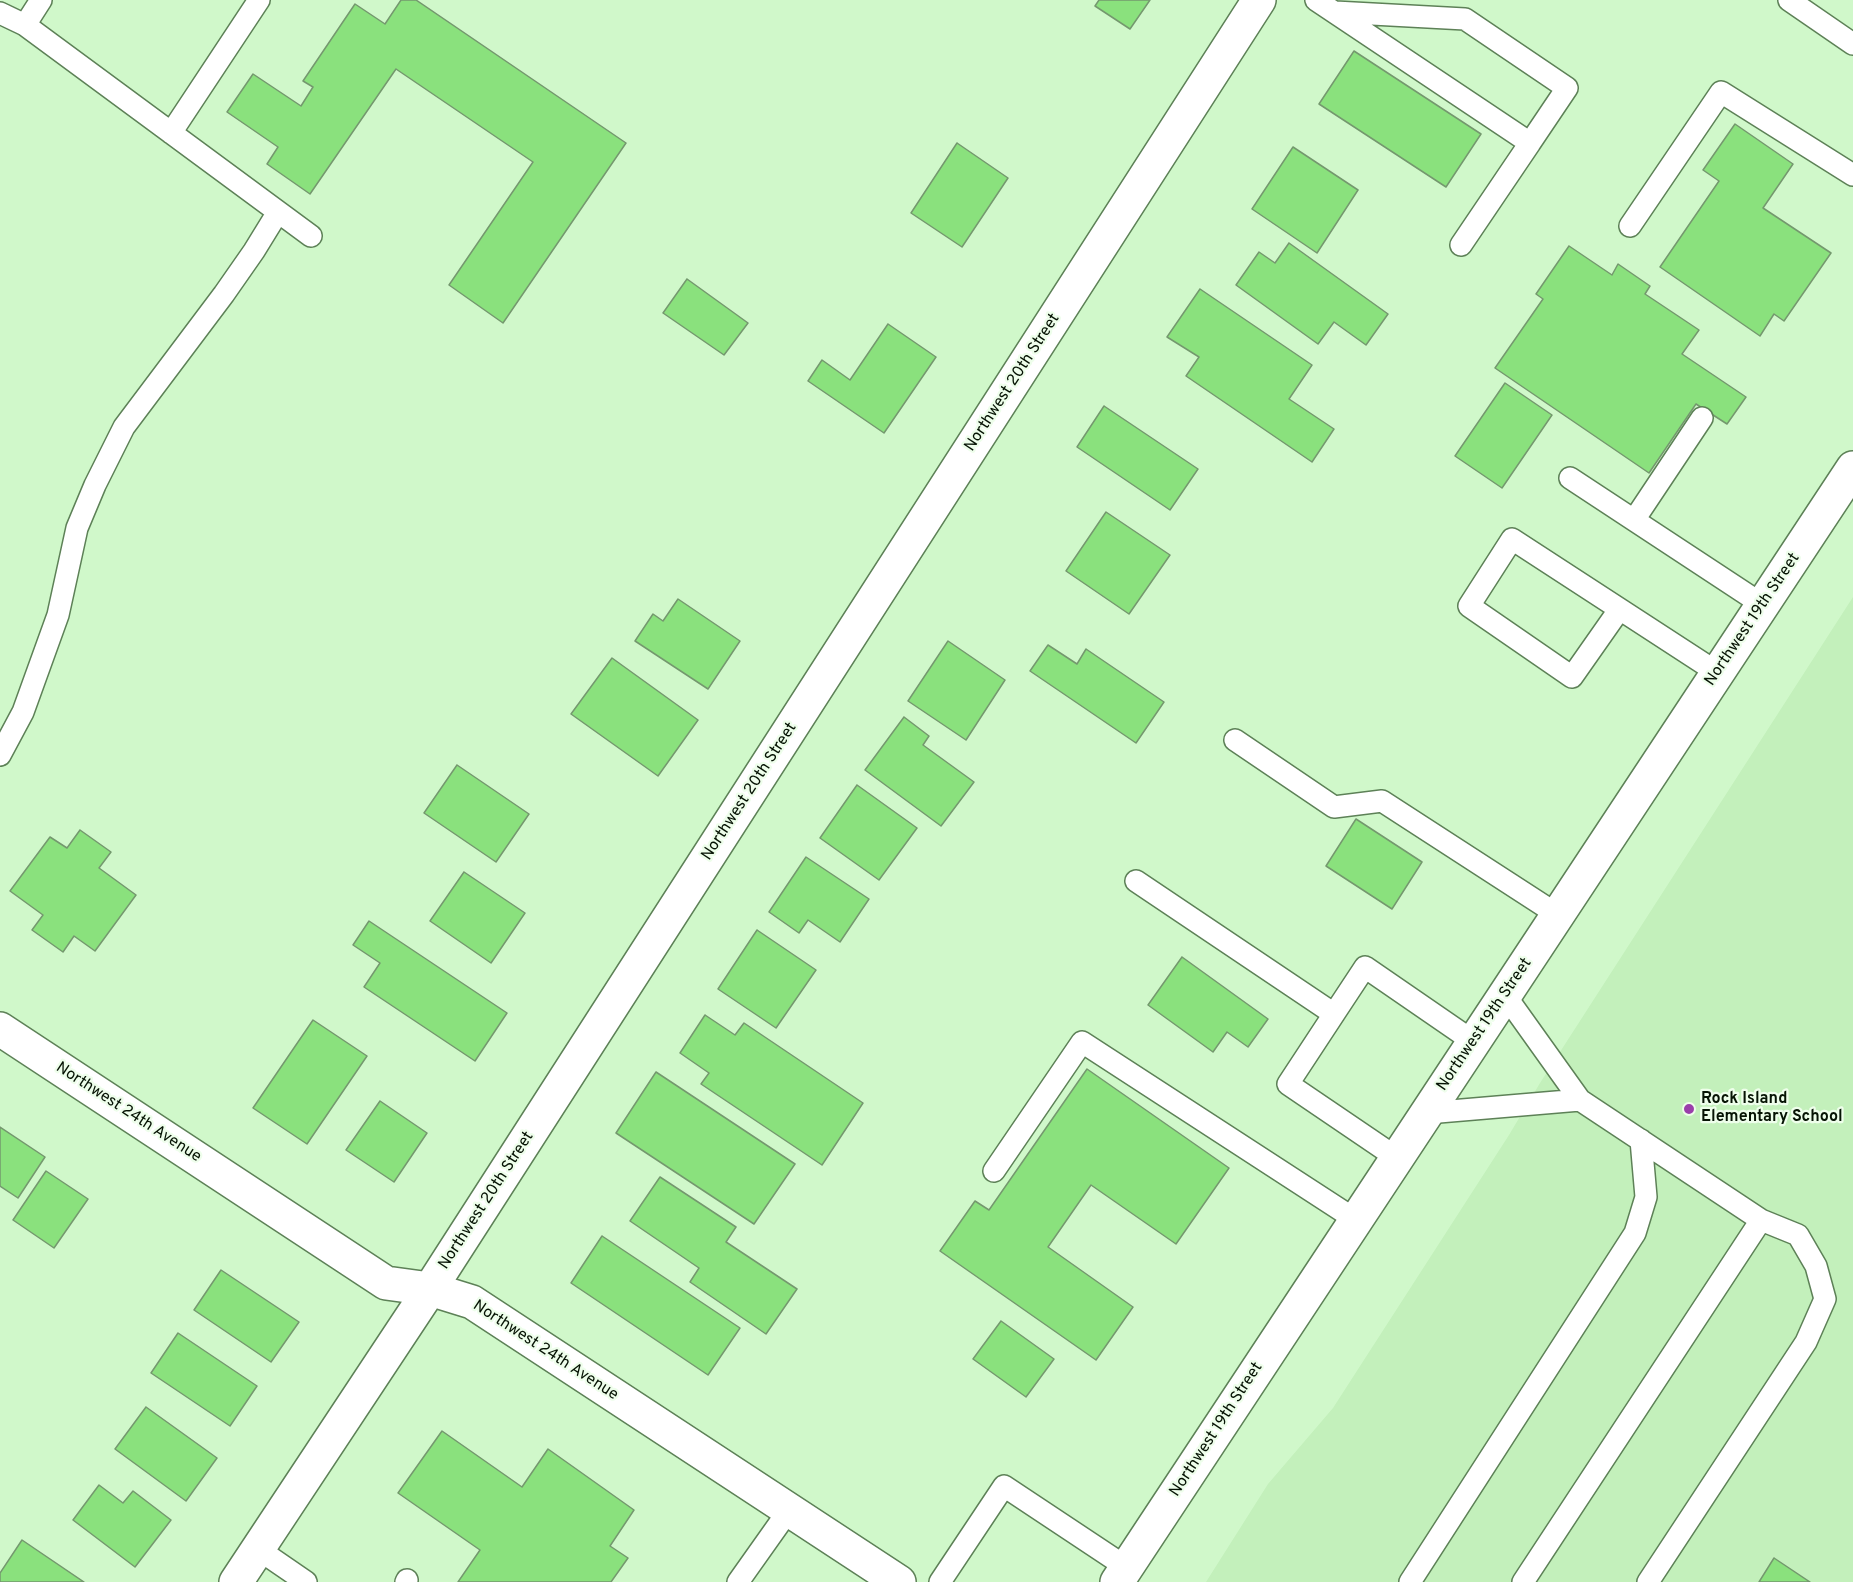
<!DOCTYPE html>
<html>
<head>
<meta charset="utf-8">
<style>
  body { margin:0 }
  canvas { display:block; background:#d0f8ca }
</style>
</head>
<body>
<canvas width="1853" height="1582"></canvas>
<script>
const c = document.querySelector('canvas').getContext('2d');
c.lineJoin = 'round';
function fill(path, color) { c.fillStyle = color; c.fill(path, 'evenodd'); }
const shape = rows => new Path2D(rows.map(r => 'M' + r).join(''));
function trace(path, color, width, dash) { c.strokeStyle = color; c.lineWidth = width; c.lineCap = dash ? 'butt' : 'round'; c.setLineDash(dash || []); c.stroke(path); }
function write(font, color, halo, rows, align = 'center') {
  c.font = font + ' Overpass,sans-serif'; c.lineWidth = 4.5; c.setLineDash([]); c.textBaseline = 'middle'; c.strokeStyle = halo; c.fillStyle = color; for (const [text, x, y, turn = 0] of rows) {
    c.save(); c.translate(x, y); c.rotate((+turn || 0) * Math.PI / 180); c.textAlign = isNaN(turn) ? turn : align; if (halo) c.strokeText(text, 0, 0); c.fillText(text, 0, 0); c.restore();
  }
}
const built = shape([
  [1853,597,1853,1582,1206,1582,1268,1484,1333,1408,1509,1135,1540,1083]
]);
const building = shape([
  [401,0,416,0,626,143,503,323,449,285,533,162,396,69,310,194,267,164,278,147,227,112,253,74,301,106,313,87,303,81,355,4,385,24,401,0],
  [1099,0,1150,0,1130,29,1095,6,1099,0],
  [1354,51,1481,134,1446,187,1319,104,1354,51],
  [1735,124,1793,164,1763,208,1831,253,1784,321,1774,314,1760,336,1660,267,1719,181,1703,170,1735,124],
  [957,143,1008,178,962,247,911,213,957,143],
  [1293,147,1358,190,1317,253,1252,209,1293,147],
  [1289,243,1388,314,1366,345,1334,322,1318,344,1236,285,1259,252,1275,263,1289,243],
  [1569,246,1612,275,1618,264,1650,286,1645,294,1699,330,1682,354,1746,397,1727,424,1696,404,1649,473,1495,368,1543,299,1536,294,1569,246],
  [687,279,748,323,724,355,663,313,687,279],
  [1200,289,1312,365,1289,399,1334,429,1312,462,1186,376,1199,357,1167,337,1200,289],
  [888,324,936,357,884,433,808,381,822,360,850,380,888,324],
  [1505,383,1552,415,1502,488,1455,456,1505,383],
  [1104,406,1198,469,1170,510,1077,447,1104,406],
  [1106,512,1170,555,1129,614,1066,571,1106,512],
  [678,599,740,641,708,689,635,641,653,614,663,621,678,599],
  [948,641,1005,680,966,740,908,701,948,641],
  [1048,645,1077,664,1086,649,1164,702,1136,743,1030,671,1048,645],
  [612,658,698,720,658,776,571,714,612,658],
  [904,717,929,736,923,745,974,782,941,826,865,770,904,717],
  [457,765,529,814,496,862,424,813,457,765],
  [857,785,917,828,879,880,820,838,857,785],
  [1356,819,1422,862,1392,909,1326,866,1356,819],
  [80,830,111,852,99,868,136,895,95,951,74,936,63,952,32,930,43,915,10,891,50,837,67,848,80,830],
  [806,857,869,899,840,942,808,920,799,933,769,912,806,857],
  [464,872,525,913,491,963,430,921,464,872],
  [369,921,507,1013,475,1061,364,987,380,963,353,945,369,921],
  [757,930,816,970,776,1028,718,989,757,930],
  [1182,957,1268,1019,1248,1047,1227,1032,1213,1052,1148,1005,1182,957],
  [705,1015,735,1035,744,1023,863,1103,822,1165,701,1084,709,1073,680,1053,705,1015],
  [313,1020,367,1056,307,1144,253,1108,313,1020],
  [1087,1069,1229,1168,1176,1244,1091,1185,1048,1247,1133,1307,1096,1360,940,1251,975,1201,989,1210,1087,1069],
  [656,1072,795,1164,754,1224,616,1133,656,1072],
  [380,1101,427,1133,394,1182,346,1150,380,1101],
  [0,1127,45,1157,18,1198,0,1186,0,1127],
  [46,1171,88,1199,54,1248,13,1220,46,1171],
  [660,1177,736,1227,726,1242,797,1289,766,1334,690,1282,699,1268,630,1221,660,1177],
  [602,1236,740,1328,708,1375,571,1283,602,1236],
  [221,1270,299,1322,271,1362,194,1310,221,1270],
  [1001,1321,1054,1359,1026,1397,973,1359,1001,1321],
  [178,1333,257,1386,230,1426,151,1373,178,1333],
  [146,1407,217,1458,186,1501,115,1449,146,1407],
  [442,1431,522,1487,548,1449,634,1510,610,1546,628,1558,611,1582,458,1582,480,1550,398,1493,442,1431],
  [99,1485,123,1503,133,1491,171,1520,135,1567,73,1520,99,1485],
  [22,1540,84,1582,0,1582,0,1573,22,1540],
  [1774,1558,1810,1582,1759,1582,1774,1558]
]);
const service = shape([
  [1316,0,1530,143,1461,245],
  [1789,0,1853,44],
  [1335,12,1465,19,1567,88,1530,143],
  [0,13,25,25,311,236],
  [25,25,41,0],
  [171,133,259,0],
  [1630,226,1721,92,1853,175],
  [1570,478,1763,605],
  [1634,520,1702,418],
  [1619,610,1572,677,1469,606,1512,539,1718,673],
  [1235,740,1334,807,1382,801,1558,915],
  [0,755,23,712,58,615,77,528,95,485,124,427,224,294,254,251,278,212],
  [1136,881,1334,1014],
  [1505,995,1580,1100,1761,1220,1798,1235,1816,1266,1825,1299,1806,1342,1648,1582],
  [1427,1113,1580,1100],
  [1397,1158,1288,1084,1334,1014,1365,967,1474,1042],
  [994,1171,1082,1042,1356,1220],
  [258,1549,306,1582],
  [406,1582,407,1580],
  [738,1582,789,1510],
  [940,1582,1004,1486,1126,1567],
  [1410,1582,1635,1233,1646,1197,1641,1140],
  [1523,1582,1761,1220]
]);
const minor = shape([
  [0,1029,386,1283,430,1289,472,1302,899,1582],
  [236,1582,430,1289,1259,0]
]);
const tertiary = shape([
  [1117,1582,1853,468]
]);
const markers = [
  [1689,1109,6,"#9a3faa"]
];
const streetNames = [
  ["Northwest 20th Street",1013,383,-57],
  ["Northwest 19th Street",1753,620,-56],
  ["Northwest 20th Street",750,792,-57],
  ["Northwest 19th Street",1485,1025,-56],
  ["Northwest 24th Avenue",128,1113,33],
  ["Northwest 20th Street",487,1201,-57],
  ["Northwest 24th Avenue",545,1351,33],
  ["Northwest 19th Street",1217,1430,-57]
];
const poiNames = [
  ["Rock Island",1701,1100],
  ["Elementary School",1701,1118]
];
fill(built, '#c3f0bb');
fill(building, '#8ae17d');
trace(building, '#74986e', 1.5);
trace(service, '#5d8157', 24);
trace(minor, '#5d8157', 36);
trace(tertiary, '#5d8157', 36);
trace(service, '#fff', 21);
trace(minor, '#fff', 33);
trace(tertiary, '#fff', 33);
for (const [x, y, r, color] of markers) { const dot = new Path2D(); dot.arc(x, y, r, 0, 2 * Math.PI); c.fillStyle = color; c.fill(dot); trace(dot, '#eefeeb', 2); }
write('16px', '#061304', '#eefeeb', streetNames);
write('bold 16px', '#061304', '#eefeeb', poiNames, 'left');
</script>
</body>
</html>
